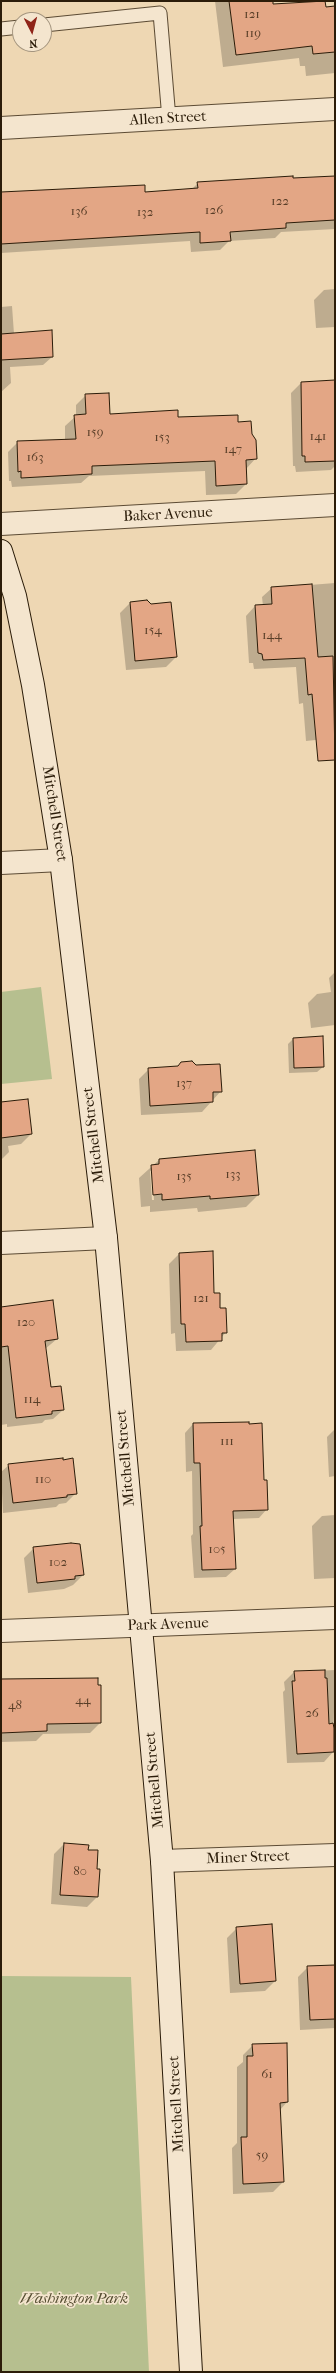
<!DOCTYPE html>
<html>
<head>
<meta charset="utf-8">
<style>
  body { margin:0 }
  #map { position:relative; width:336px; height:2373px; overflow:hidden; background:#eed7b3; font-family:"IM FELL French Canon",serif }
  canvas { display:block }
  .frame { position:absolute; inset:0; border:2px solid #2b1c09; pointer-events:none }
  .north { position:absolute; left:12px; top:12px; width:40px; height:40px; box-sizing:border-box; background:#f4e5ce; border:1px solid #a4957f; border-radius:50%; rotate:174deg; font-size:11px; font-weight:700; line-height:16px; text-align:center; color:#2b1c09 }
  .north::after { content:''; display:block; margin:auto; width:14px; height:18px; background:#8f2418; clip-path:polygon(50% 0,100% 100%,50% 72%,0 100%) }
</style>
</head>
<body>
<div id="map">
<canvas width="336" height="2373"></canvas>
<div class="frame"></div>
<div class="north">N</div>
</div>
<script>
const c = document.querySelector('canvas').getContext('2d');
c.lineJoin = 'round';
function fill(path, color) { c.fillStyle = color; c.fill(path, 'evenodd'); }
const shape = rows => new Path2D(rows.map(r => 'M' + r).join(''));
function trace(path, color, width, dash) { c.strokeStyle = color; c.lineWidth = width; c.lineCap = dash ? 'butt' : 'round'; c.setLineDash(dash || []); c.stroke(path); }
function write(font, color, halo, rows, align = 'center') {
  c.font = font + ' "IM FELL French Canon",serif'; c.lineWidth = 3.5; c.setLineDash([]); c.textBaseline = 'middle'; c.strokeStyle = halo; c.fillStyle = color; for (const [text, x, y, turn = 0] of rows) {
    c.save(); c.translate(x, y); c.rotate((+turn || 0) * Math.PI / 180); c.textAlign = isNaN(turn) ? turn : align; if (halo) c.strokeText(text, 0, 0); c.fillText(text, 0, 0); c.restore();
  }
}
const green = shape([
  [41,987,52,1079,1,1084,1,992],
  [1,1976,131,1977,149,2372,1,2372]
]);
const shadow = shape([
  [215,1,272,1,272,5,335,7,335,73,306,76,305,66,300,66,299,58,223,67],
  [335,177,335,229,281,232,275,238,229,241,220,250,191,252,190,241,1,253,1,193,144,193,191,190,198,183],
  [335,289,335,327,316,328,314,300,324,290],
  [12,306,14,334,52,357,43,365,10,367,11,383,1,392,1,307],
  [335,381,335,466,331,470,296,472,295,466,293,466,291,393,301,383],
  [86,395,109,415,237,423,251,434,256,458,246,469,246,484,236,494,206,495,205,471,89,476,81,483,12,487,11,481,9,481,8,452,18,442,65,440,65,426,76,416,76,405],
  [335,583,335,738,306,741,303,703,299,704,296,667,254,669,253,663,249,663,246,616,255,606,263,606,262,597,272,588],
  [146,601,176,657,166,667,126,670,120,613,130,603],
  [335,972,335,1025,311,1028,308,1003,317,994,331,992,329,978],
  [293,1039,323,1067,317,1072,289,1073,288,1044],
  [195,1066,221,1091,202,1112,141,1115,139,1079,149,1069],
  [27,1100,31,1134,21,1144,8,1146,9,1152,1,1160,1,1103],
  [159,1160,258,1195,246,1207,198,1212,197,1208,150,1212,150,1206,141,1207,139,1178],
  [152,1170,154,1200,152,1200,150,1171],
  [179,1254,213,1294,219,1309,226,1332,211,1350,176,1351,175,1333,171,1334,169,1264],
  [1,1308,57,1339,45,1349,50,1388,63,1410,53,1419,45,1420,42,1423,7,1427,7,1424,1,1425],
  [193,1424,263,1481,267,1509,259,1518,233,1519,235,1569,226,1577,194,1578,191,1536,193,1534,192,1471,186,1472,185,1433],
  [335,1429,335,1476,329,1477,327,1437],
  [9,1465,76,1493,66,1503,59,1504,56,1507,3,1513,1,1472],
  [335,1515,335,1578,314,1579,312,1526,322,1516],
  [34,1548,83,1575,73,1585,64,1589,28,1593,24,1558],
  [335,1670,333,1752,324,1762,287,1763,283,1692,285,1690,284,1682,294,1672],
  [1,1680,100,1686,100,1723,90,1733,43,1734,36,1741,1,1742],
  [64,1844,87,1851,96,1870,97,1897,87,1907,51,1904,54,1854],
  [237,1928,275,1981,265,1991,230,1993,227,1938],
  [335,1966,335,2028,300,2030,298,1977,308,1967],
  [253,2045,287,2102,280,2110,283,2182,273,2192,233,2194,232,2148,237,2143,237,2067,243,2062,243,2055]
]);
const building = shape([
  [229,1,273,1,273,4,325,1,326,7,335,6,335,52,313,54,312,46,236,55,229,1],
  [293,176,293,178,335,176,335,220,286,223,286,228,230,232,231,241,200,243,200,232,1,244,1,192,145,185,145,192,198,188,197,182,293,176],
  [52,330,53,357,1,360,1,334,52,330],
  [335,380,335,461,305,462,305,456,302,456,301,382,335,380],
  [109,393,110,414,178,410,178,417,238,415,238,422,251,421,252,434,256,440,257,459,246,460,247,484,216,486,215,461,92,466,92,474,21,478,21,471,18,472,17,441,76,439,74,415,86,414,85,394,109,393],
  [312,584,318,657,333,656,335,760,318,761,312,694,308,695,305,658,263,660,262,654,258,653,255,605,272,604,271,587,312,584],
  [147,600,151,604,171,602,177,657,135,661,130,602,147,600],
  [323,1036,324,1067,294,1068,293,1038,323,1036],
  [192,1061,196,1065,220,1064,222,1092,213,1092,213,1102,150,1106,148,1068,178,1066,181,1062,192,1061],
  [28,1099,32,1134,1,1138,1,1102,28,1099],
  [255,1150,259,1195,210,1199,210,1196,162,1200,162,1194,153,1195,151,1165,159,1164,159,1159,255,1150],
  [213,1251,214,1293,220,1293,220,1308,226,1308,227,1333,222,1333,222,1341,186,1342,185,1324,181,1324,179,1253,213,1251],
  [53,1300,58,1339,45,1341,51,1387,61,1386,64,1410,52,1411,52,1414,16,1418,8,1346,1,1347,1,1307,53,1300],
  [249,1422,249,1424,262,1423,264,1480,267,1480,268,1510,233,1511,236,1569,202,1570,200,1526,202,1526,200,1463,194,1463,193,1423,249,1422],
  [63,1458,63,1460,73,1458,77,1494,67,1495,67,1497,13,1503,8,1464,63,1458],
  [71,1543,80,1544,84,1575,75,1576,75,1579,37,1583,33,1547,71,1543],
  [325,1670,325,1678,327,1678,329,1724,333,1723,334,1728,334,1752,297,1754,292,1681,295,1681,294,1671,325,1670],
  [98,1678,98,1685,101,1685,101,1723,47,1724,47,1731,1,1733,1,1679,98,1678],
  [64,1843,89,1845,88,1850,98,1850,97,1869,100,1869,98,1897,60,1895,64,1843],
  [272,1924,276,1981,240,1984,236,1927,272,1924],
  [335,1965,335,2019,310,2020,307,1966,335,1965],
  [287,2043,288,2102,280,2103,284,2182,243,2184,241,2137,247,2137,247,2056,253,2056,252,2044,287,2043]
]);
const service = shape([
  [44,25,160,13,169,119],
  [1,29,20,27]
]);
const minor = shape([
  [1,128,335,109],
  [1,524,335,505],
  [1,863,61,860],
  [1,1243,106,1238],
  [1,1631,335,1618],
  [162,1861,335,1855]
]);
const secondary = shape([
  [1,551,15,596,33,685,61,860,106,1238,162,1861,191,2372]
]);
const numberNames = [
  ["121",252,15],
  ["119",253,34],
  ["122",280,202],
  ["126",214,211],
  ["136",79,212],
  ["132",145,213],
  ["159",95,433],
  ["141",318,437],
  ["153",162,438],
  ["147",233,450],
  ["163",35,458],
  ["154",153,631],
  ["144",272,636],
  ["137",184,1084],
  ["133",233,1175],
  ["135",184,1177],
  ["121",201,1299],
  ["120",26,1323],
  ["114",32,1400],
  ["111",227,1442],
  ["110",43,1480],
  ["105",217,1550],
  ["102",58,1563],
  ["44",83,1701],
  ["48",15,1706],
  ["26",312,1714],
  ["80",80,1872],
  ["61",267,2075],
  ["59",262,2156]
];
const streetNames = [
  ["Allen Street",168,119,-3],
  ["Baker Avenue",168,515,-3],
  ["Mitchell Street",54,814,81],
  ["Mitchell Street",94,1135,-97],
  ["Mitchell Street",126,1458,-95],
  ["Park Avenue",168,1625,-2],
  ["Mitchell Street",155,1780,-95],
  ["Miner Street",248,1858,-2],
  ["Mitchell Street",177,2104,-93]
];
const parkNames = [
  ["Washington Park",74,2299]
];
fill(green, '#b6bf8f');
fill(shadow, '#0003');
fill(building, '#e3a685');
trace(building, '#2b1c09', 1);
trace(service, '#5c4b34', 15);
trace(minor, '#5c4b34', 24);
trace(secondary, '#2b1c09', 24);
trace(service, '#f4e5ce', 13);
trace(minor, '#f4e5ce', 22);
trace(secondary, '#f4e5ce', 22);
write('13px', '#593e28', null, numberNames);
write('15px', '#2b1c09', '#f4e5ce', streetNames);
write('italic 15px', '#554d31', '#f4e5ce', parkNames);
</script>
</body>
</html>
